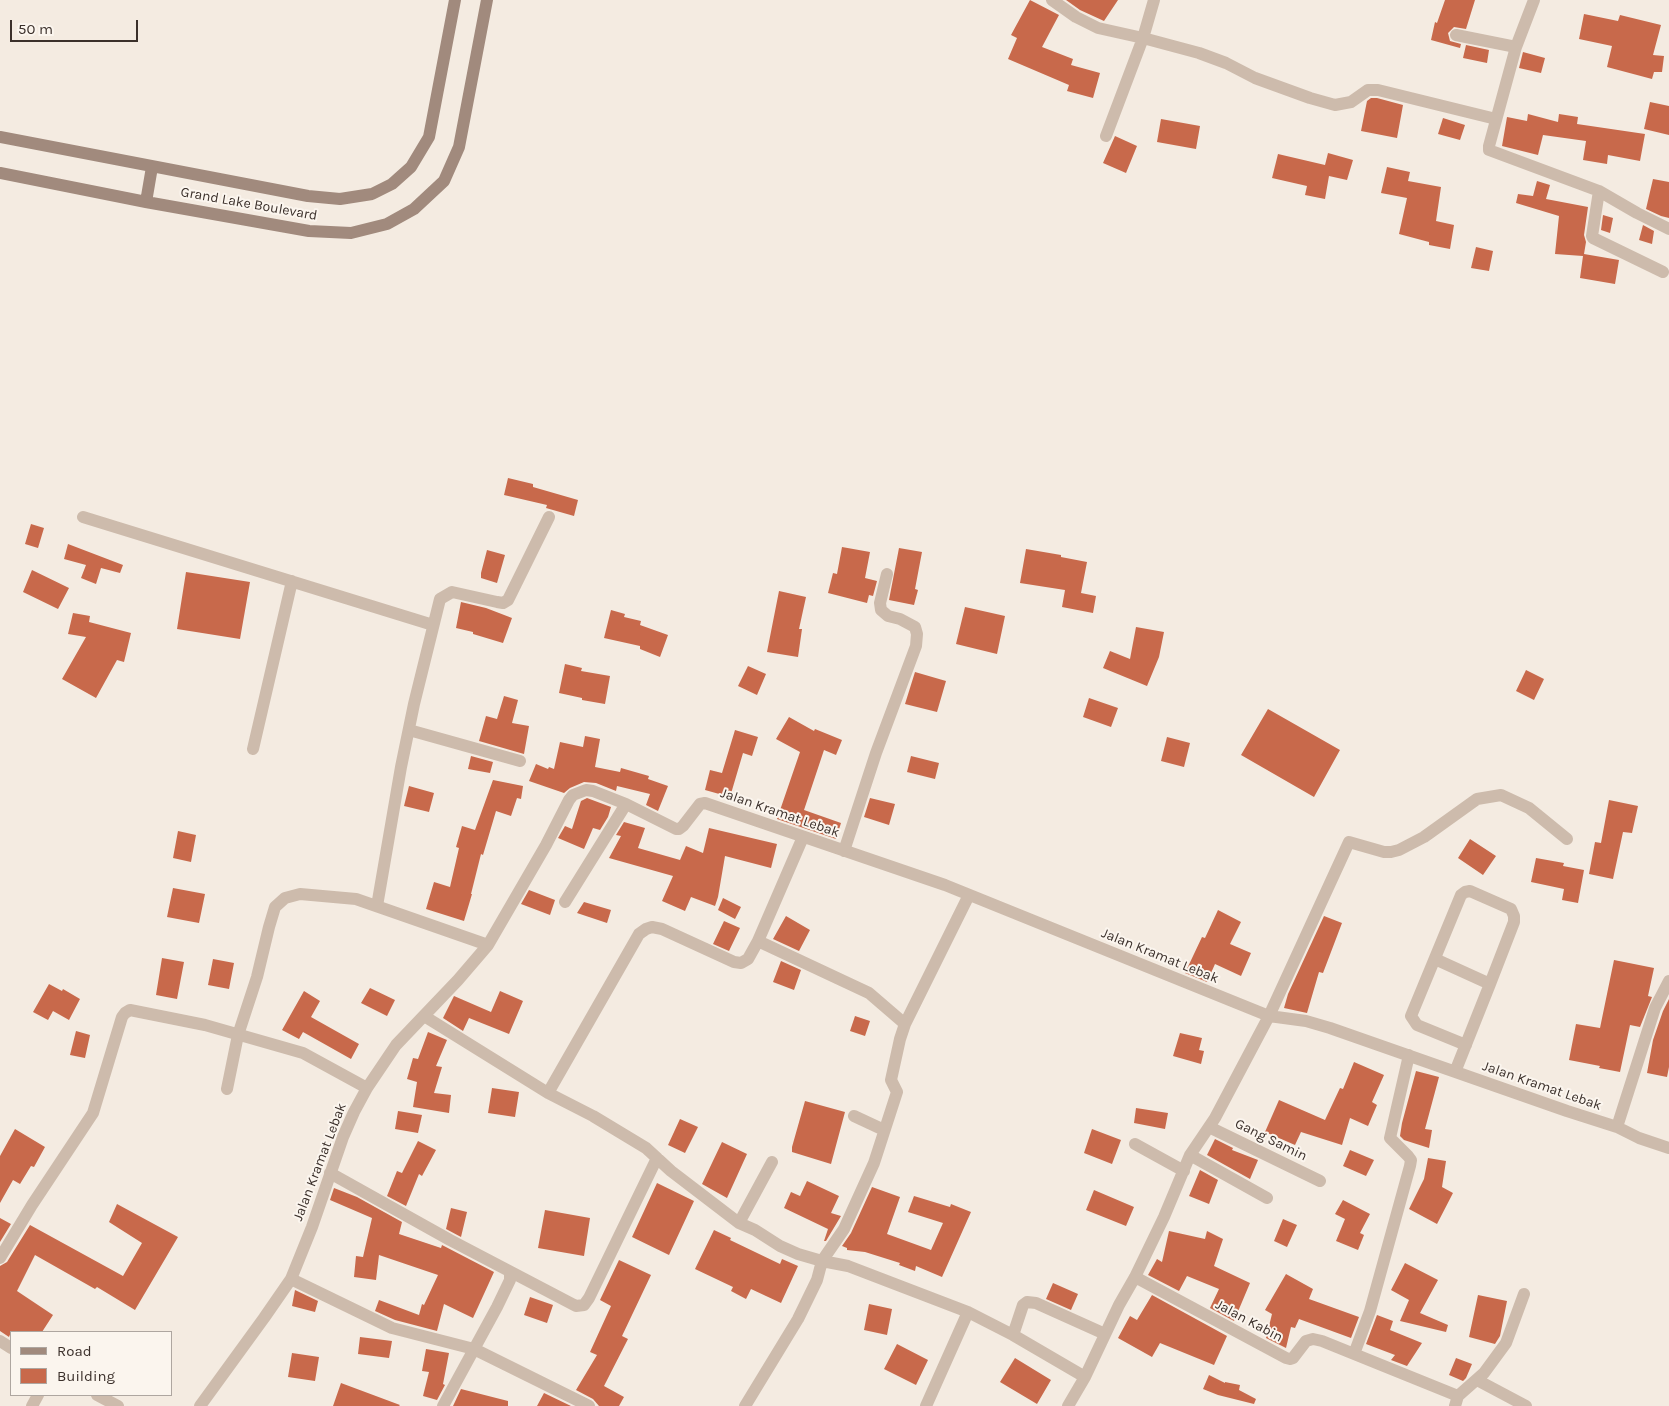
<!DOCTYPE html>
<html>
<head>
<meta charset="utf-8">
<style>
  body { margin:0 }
  #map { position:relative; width:1669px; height:1406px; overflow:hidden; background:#f4ebe1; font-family:Karla,sans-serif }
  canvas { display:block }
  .legend { position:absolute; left:10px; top:1331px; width:162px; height:65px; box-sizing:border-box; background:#fbf5ee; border:1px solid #aea6a0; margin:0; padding:6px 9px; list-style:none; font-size:15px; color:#3b302b }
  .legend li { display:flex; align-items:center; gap:10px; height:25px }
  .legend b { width:25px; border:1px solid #aea6a0 }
  .scale { position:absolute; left:10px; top:20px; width:128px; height:22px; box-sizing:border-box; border:2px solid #3b302b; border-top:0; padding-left:6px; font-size:15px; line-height:18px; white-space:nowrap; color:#3b302b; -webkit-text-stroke:4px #fbf5ee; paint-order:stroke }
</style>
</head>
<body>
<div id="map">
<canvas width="1669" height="1406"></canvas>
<ul class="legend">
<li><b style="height:6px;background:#a18a7d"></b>Road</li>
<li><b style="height:14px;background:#c8694b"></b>Building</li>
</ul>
<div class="scale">50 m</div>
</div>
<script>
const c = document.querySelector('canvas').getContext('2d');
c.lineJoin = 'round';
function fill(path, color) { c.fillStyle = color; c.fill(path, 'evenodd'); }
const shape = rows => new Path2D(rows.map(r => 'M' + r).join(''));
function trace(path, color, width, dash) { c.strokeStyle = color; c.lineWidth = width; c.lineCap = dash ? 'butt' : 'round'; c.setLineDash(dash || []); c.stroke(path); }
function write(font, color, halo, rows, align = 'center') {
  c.font = font + ' Karla,sans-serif'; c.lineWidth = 4; c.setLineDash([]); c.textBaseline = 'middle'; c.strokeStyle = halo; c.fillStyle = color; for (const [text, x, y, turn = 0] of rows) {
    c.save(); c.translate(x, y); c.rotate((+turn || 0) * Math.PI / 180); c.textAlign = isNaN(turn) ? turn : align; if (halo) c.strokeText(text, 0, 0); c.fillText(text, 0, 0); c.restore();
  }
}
const building = shape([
  [1030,0,1059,15,1042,47,1073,59,1071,65,1100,73,1093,98,1067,91,1069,85,1008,59,1017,38,1011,35],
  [1066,0,1118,0,1104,21,1080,10],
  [1445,0,1475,0,1466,29,1454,27,1448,33,1450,41,1461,44,1460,48,1431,40,1435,22,1437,23],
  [1584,14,1618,21,1620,15,1661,25,1653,55,1664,56,1662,72,1654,72,1652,79,1607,67,1612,46,1579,39],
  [1466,45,1489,50,1487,63,1463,58],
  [1523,52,1545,58,1541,73,1519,68],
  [1371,98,1377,98,1403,105,1397,138,1361,131,1367,101],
  [1650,102,1669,106,1669,135,1644,129],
  [1528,114,1558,122,1559,114,1578,117,1577,124,1645,134,1640,161,1608,155,1607,164,1583,160,1586,141,1543,135,1538,155,1502,146,1507,117,1527,121],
  [1443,118,1465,125,1460,140,1438,134],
  [1161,119,1200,126,1196,149,1157,142],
  [1115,136,1137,146,1126,173,1103,163],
  [1328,153,1353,160,1347,180,1329,176,1325,199,1305,195,1307,186,1272,178,1278,154,1325,165],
  [1387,167,1410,172,1408,181,1441,187,1436,221,1454,225,1450,249,1429,245,1429,242,1399,234,1407,198,1381,193],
  [1653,179,1669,182,1669,218,1661,216,1646,209],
  [1537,181,1550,185,1546,199,1588,207,1584,235,1586,242,1584,254,1619,260,1615,284,1580,278,1583,256,1555,254,1559,216,1516,203,1518,194,1533,196],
  [1603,215,1613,218,1610,233,1601,230],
  [1643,225,1654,231,1652,244,1639,240],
  [1476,247,1493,251,1489,271,1471,268],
  [508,478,533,484,533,487,578,500,574,516,546,508,547,505,504,495],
  [31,524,44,528,38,548,25,544],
  [68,544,123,565,120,573,101,568,96,584,81,578,86,565,64,559],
  [842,547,870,552,865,578,877,581,873,596,869,595,867,603,828,593,833,573,837,574],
  [899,548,922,552,915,589,918,590,914,605,889,600],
  [1026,549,1061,555,1061,557,1087,562,1081,593,1096,596,1093,613,1062,607,1065,590,1020,583],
  [487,550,505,555,497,583,481,578,481,573],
  [32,570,69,588,58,609,23,592],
  [186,572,250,582,240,639,177,629],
  [779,591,806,597,799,629,802,629,798,657,767,652],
  [461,602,486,608,512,618,503,643,473,634,473,632,456,628],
  [965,607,1005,616,997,654,956,644],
  [611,610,625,614,624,617,641,621,640,625,668,635,660,657,640,649,640,646,604,638],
  [73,613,90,616,89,622,131,633,124,662,117,660,96,698,62,679,86,637,68,634],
  [1136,627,1164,632,1159,657,1147,686,1103,668,1110,651,1130,659],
  [565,664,582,668,581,671,610,676,605,704,582,700,582,698,559,693],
  [748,666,766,674,757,695,738,686],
  [1526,670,1544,679,1534,700,1516,691],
  [915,672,946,681,937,712,905,704],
  [504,696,518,700,512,723,529,726,524,754,479,741,486,716,497,719],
  [1089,698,1118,708,1111,727,1083,717],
  [1268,709,1340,750,1314,797,1241,755],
  [789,717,814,731,815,729,842,740,836,755,824,750,804,810,841,823,836,839,777,819,800,752,776,739],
  [735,730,758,737,752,756,743,753,730,797,705,790,710,770,722,773],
  [585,736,600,739,595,767,620,772,621,768,649,776,648,779,668,786,658,811,646,805,650,794,617,786,616,791,596,783,584,782,570,788,564,793,529,781,536,764,548,769,549,767,554,769,560,742,583,747],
  [1167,737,1190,743,1184,767,1161,761],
  [471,756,493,762,490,773,468,769],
  [911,756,939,763,935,779,907,772],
  [493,780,523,786,521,799,517,798,511,816,496,811,483,855,481,854,471,894,472,894,464,921,426,909,434,882,450,887,459,848,456,847,462,826,475,830],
  [409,786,434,793,429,812,404,806],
  [587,798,611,807,608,817,600,830,593,828,584,849,558,838,565,826,572,829,581,801],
  [870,798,895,804,889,825,864,817],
  [1609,800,1638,806,1632,833,1623,832,1613,879,1589,874,1595,842,1601,843],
  [624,822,645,828,638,848,680,860,686,846,703,853,709,828,777,844,771,868,725,856,718,897,715,906,691,897,685,911,662,901,673,876,609,858,621,836,616,835],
  [178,831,196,835,191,862,173,858],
  [1470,839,1496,856,1483,875,1458,858],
  [1536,858,1564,863,1563,866,1584,870,1578,903,1562,900,1564,889,1531,882],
  [173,888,205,894,199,923,167,917],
  [529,890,555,900,550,915,521,904],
  [723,898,741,907,735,919,718,910],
  [584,902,611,910,607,923,577,913],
  [1218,910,1241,922,1230,944,1251,953,1241,976,1215,964,1207,982,1185,973,1202,937,1205,938],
  [786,916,810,930,799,951,773,939],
  [1324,916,1342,923,1323,973,1319,972,1307,1013,1284,1008,1288,994],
  [724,921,740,928,729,951,713,944],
  [162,958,184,962,177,999,156,995],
  [213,959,234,963,229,989,208,985],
  [1614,960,1654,968,1648,996,1652,997,1640,1027,1630,1025,1620,1072,1599,1068,1600,1066,1569,1060,1576,1024,1600,1028],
  [781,961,801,970,794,990,773,982],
  [49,984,62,991,63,989,80,999,69,1020,53,1011,48,1020,33,1012],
  [370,988,395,1000,387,1016,361,1003],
  [304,991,320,1001,311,1017,359,1044,351,1059,303,1032,299,1039,282,1030],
  [500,991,523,1001,509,1034,469,1018,463,1031,443,1018,454,996,491,1012],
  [1669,999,1669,1067,1667,1077,1647,1073,1653,1040,1663,1011],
  [855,1016,870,1021,865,1036,850,1031],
  [76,1031,90,1035,85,1058,70,1055],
  [428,1032,447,1040,436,1066,442,1067,434,1093,451,1095,449,1113,413,1107,417,1082,407,1079,413,1058,418,1059],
  [1180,1033,1202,1038,1199,1050,1204,1051,1201,1064,1173,1056],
  [1354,1062,1384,1075,1372,1102,1377,1105,1368,1126,1350,1118,1342,1145,1301,1132,1295,1145,1265,1132,1279,1100,1325,1120,1340,1088,1343,1089],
  [1416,1071,1439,1077,1425,1129,1432,1130,1429,1148,1404,1140,1400,1136,1402,1123],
  [492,1088,519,1092,515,1117,488,1113],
  [805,1101,845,1112,831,1164,792,1152,792,1147],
  [1136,1108,1168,1113,1165,1129,1134,1123],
  [398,1111,422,1115,418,1133,395,1129],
  [680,1119,698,1127,685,1153,668,1145],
  [15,1129,45,1147,34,1167,31,1166,20,1184,13,1180,0,1203,0,1156],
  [1092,1129,1121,1140,1112,1164,1084,1153],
  [1215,1139,1233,1148,1232,1150,1258,1160,1250,1179,1207,1155],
  [418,1141,436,1150,422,1176,419,1174,406,1206,387,1196,397,1171,402,1173],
  [722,1142,747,1154,727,1198,702,1184],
  [1350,1150,1374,1160,1366,1176,1343,1166],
  [1428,1158,1446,1161,1442,1187,1453,1193,1437,1224,1409,1209,1424,1179],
  [1200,1170,1218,1180,1209,1204,1189,1196],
  [807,1181,839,1196,831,1213,841,1216,826,1241,824,1241,828,1229,784,1208,791,1192,800,1196],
  [657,1183,694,1201,669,1255,632,1237],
  [872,1187,900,1197,887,1234,931,1250,943,1223,908,1212,914,1196,950,1207,951,1204,971,1212,942,1277,916,1266,915,1271,899,1265,900,1263,865,1252,847,1250,847,1248,842,1246,851,1233],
  [334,1188,357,1197,402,1222,399,1234,441,1248,442,1245,494,1272,473,1318,444,1304,437,1331,395,1320,375,1311,379,1300,419,1315,422,1304,424,1305,438,1275,379,1255,376,1280,354,1277,356,1256,363,1257,372,1218,330,1200],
  [1094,1190,1134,1207,1126,1226,1086,1210],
  [1343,1200,1370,1214,1360,1233,1364,1235,1358,1250,1336,1241,1345,1219,1335,1214],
  [117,1204,178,1237,135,1310,97,1287,95,1289,35,1255,17,1291,53,1315,42,1332,11,1332,9,1337,0,1331,0,1266,7,1262,30,1225,123,1276,142,1243,109,1222],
  [451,1208,467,1212,461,1237,446,1229],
  [545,1210,590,1218,584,1256,538,1248],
  [0,1218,11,1224,0,1242],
  [1283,1219,1297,1225,1287,1247,1274,1241],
  [714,1230,731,1238,730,1240,780,1264,782,1259,798,1266,781,1303,751,1289,746,1299,731,1291,733,1287,695,1269],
  [1169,1231,1205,1239,1207,1231,1223,1239,1214,1266,1250,1283,1234,1321,1210,1308,1219,1289,1187,1276,1179,1291,1148,1275,1157,1259,1162,1262],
  [619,1260,651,1275,622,1336,628,1339,604,1386,624,1397,619,1406,599,1406,593,1399,576,1390,597,1355,590,1352,611,1306,600,1300],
  [1405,1263,1438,1280,1420,1313,1448,1325,1446,1332,1400,1321,1409,1300,1391,1290],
  [1286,1274,1313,1289,1309,1299,1359,1317,1351,1338,1299,1319,1295,1328,1291,1327,1286,1348,1266,1338,1272,1314,1265,1310],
  [1053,1283,1078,1294,1071,1310,1046,1299],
  [295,1290,318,1301,315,1312,292,1306],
  [1152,1295,1227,1336,1214,1365,1160,1343,1152,1357,1118,1338,1130,1316,1137,1320],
  [1478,1295,1507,1301,1500,1336,1495,1344,1469,1337],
  [530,1297,553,1305,547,1323,524,1315],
  [869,1304,892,1309,887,1335,864,1330],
  [1377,1315,1393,1321,1390,1330,1422,1343,1407,1366,1391,1360,1395,1355,1366,1344],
  [360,1337,392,1341,389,1358,358,1354],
  [897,1344,928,1360,916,1385,884,1369],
  [426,1349,449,1353,443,1384,445,1385,437,1400,423,1396,429,1372,422,1371],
  [292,1353,319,1357,315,1381,288,1377],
  [1015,1358,1051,1380,1037,1404,1000,1382],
  [1456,1358,1472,1364,1466,1378,1463,1381,1449,1375],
  [1209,1375,1225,1383,1225,1382,1240,1385,1239,1390,1256,1399,1254,1404,1218,1395,1203,1389],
  [341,1383,400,1405,399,1406,333,1406],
  [461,1389,508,1401,508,1406,453,1406],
  [544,1393,571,1406,537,1406]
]);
const street = shape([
  [1052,0,1076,17,1098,28,1143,38,1199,53,1226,63,1255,78,1310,98,1335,105,1351,102,1368,90,1378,90,1496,119],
  [1534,0,1516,47,1489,146,1489,150,1599,191,1637,213,1669,229],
  [1456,35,1516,47],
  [1106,136,1143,38,1154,0],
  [1599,191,1592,236,1593,238,1663,272],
  [83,517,433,625],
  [409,730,520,761],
  [253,749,292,581],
  [844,851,876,753,916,646,917,634,915,627,900,619,888,616,881,610,880,603,887,574],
  [565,902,626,804],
  [377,906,401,767,414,704,440,599,452,592,497,602,503,603,508,600,549,517],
  [1435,959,1490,984],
  [424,1016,548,1093,593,1116,646,1148,671,1171,739,1223,755,1230,780,1246,798,1254,822,1261,844,1229,874,1163,897,1092,891,1080,900,1039,905,1024,869,993,758,941],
  [905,1024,969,895],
  [1455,1072,1490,984,1514,922,1514,916,1511,909,1470,891,1465,892,1461,895,1411,1016,1417,1025,1466,1045],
  [227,1089,238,1035,257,977,269,927,275,907,285,898,300,894,356,899,488,945],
  [548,1093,639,934,646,929,652,927,662,929,734,962,741,963,748,959,758,941,803,837],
  [854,1116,884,1130],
  [1209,1127,1320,1181],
  [1617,1127,1655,1008,1669,981],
  [1135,1144,1184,1171],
  [1190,1155,1267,1198],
  [330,1173,450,1240,576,1306,584,1305,589,1298,657,1158],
  [739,1223,772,1162],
  [0,1258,32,1205,93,1113,122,1017,125,1013,130,1010,205,1025,303,1053,367,1088],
  [1135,1277,1286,1358,1290,1359,1293,1358,1306,1341,1313,1339,1322,1341,1458,1396],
  [291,1279,392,1328,474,1349,589,1406],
  [1013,1335,1023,1305,1027,1302,1036,1303,1105,1334],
  [0,1341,11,1348],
  [1354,1354,1370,1311,1410,1166,1411,1160,1408,1156,1390,1138,1409,1055],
  [1477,1380,1526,1406],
  [97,1395,118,1406],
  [32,1406,38,1395],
  [200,1406,264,1318,291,1279,312,1227,343,1137,354,1112,367,1088,396,1045,458,980,488,945,546,845,569,800,573,795,586,790,593,791,626,804,676,829,679,829,683,826,700,804,705,803,945,885,1269,1016,1306,1021,1330,1028,1567,1111,1617,1127,1639,1138,1669,1148],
  [443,1406,497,1307,510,1280,510,1272],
  [745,1406,798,1319,817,1280,822,1261,848,1266,968,1312,1013,1335,1085,1377],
  [926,1406,968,1312],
  [1068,1406,1085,1377,1119,1305,1135,1277,1164,1217,1190,1155,1215,1118,1269,1016,1349,842,1384,852,1391,852,1399,850,1424,837,1477,799,1501,795,1529,808,1567,839],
  [1455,1406,1458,1396,1484,1373,1506,1343,1524,1294]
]);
const secondary = shape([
  [0,137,308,196,340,199,372,194,392,184,411,167,429,137,455,0],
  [0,173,146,202,309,231,351,233,387,224,414,209,444,181,459,147,487,0],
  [146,202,152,167]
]);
const streetNames = [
  ["Grand Lake Boulevard",249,204,10],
  ["Jalan Kramat Lebak",780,813,19],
  ["Jalan Kramat Lebak",1160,956,22],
  ["Jalan Kramat Lebak",1542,1086,19],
  ["Gang Samin",1271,1140,26],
  ["Jalan Kramat Lebak",320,1162,-69],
  ["Jalan Kabin",1249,1321,28]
];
fill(building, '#c8694b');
trace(street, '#cdbbac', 12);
trace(secondary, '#a18a7d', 12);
write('14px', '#3b302b', '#fbf5ee', streetNames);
</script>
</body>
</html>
